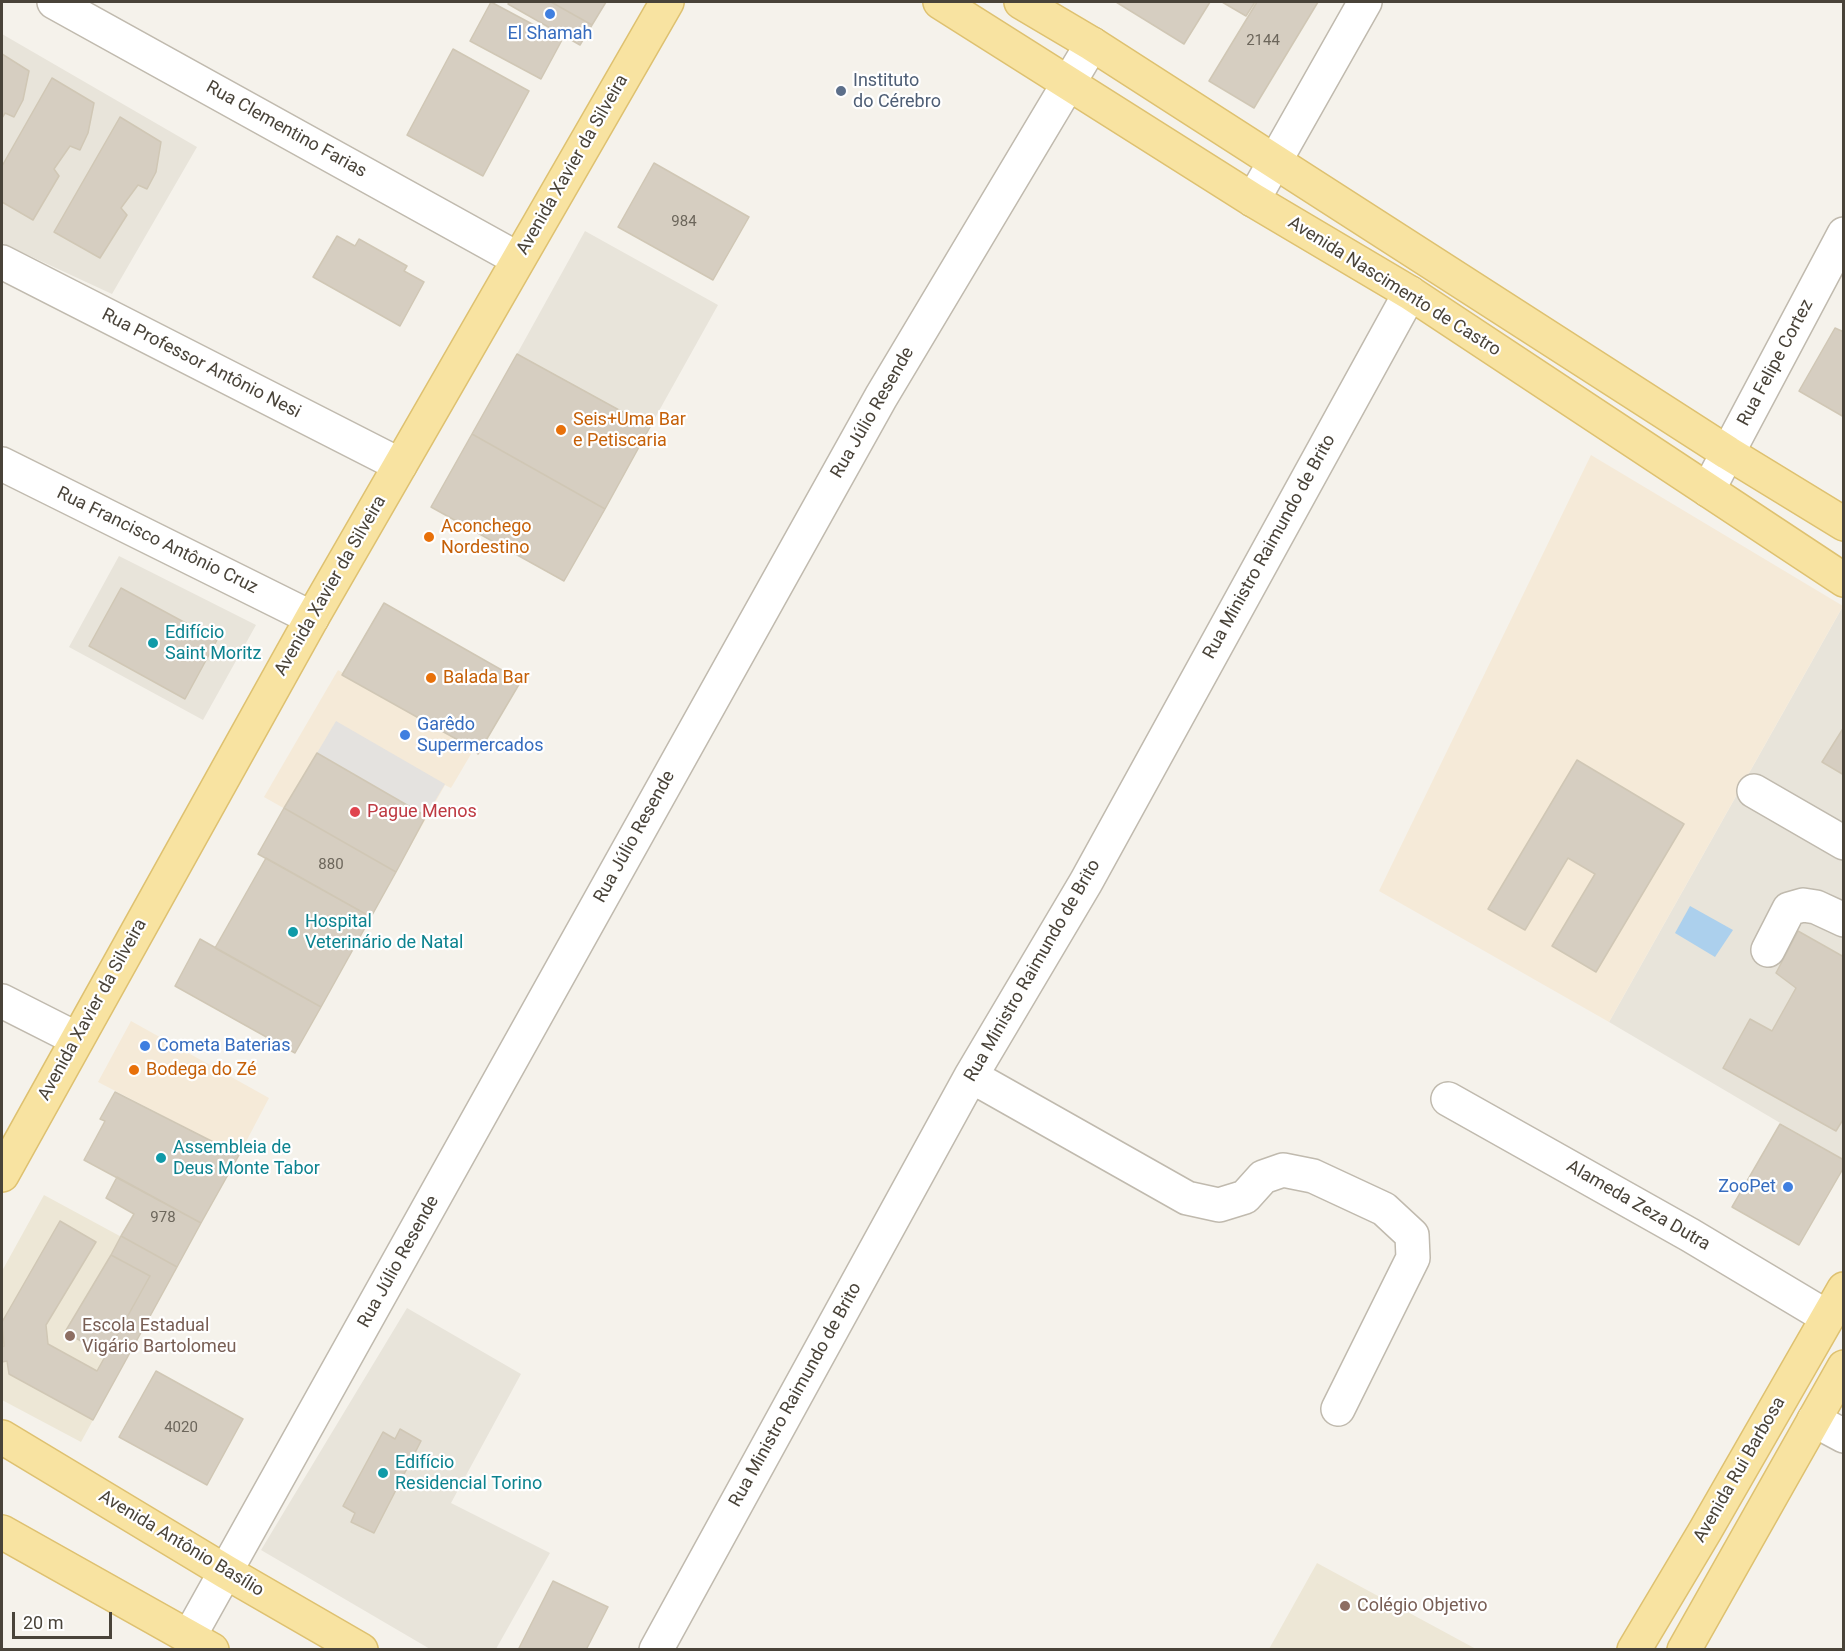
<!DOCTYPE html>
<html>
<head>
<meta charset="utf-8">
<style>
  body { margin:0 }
  #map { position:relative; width:1845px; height:1651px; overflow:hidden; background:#f5f2eb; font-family:Roboto,sans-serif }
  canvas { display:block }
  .frame { position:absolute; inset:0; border:3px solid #494339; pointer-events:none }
  .scale { position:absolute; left:12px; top:1612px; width:100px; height:27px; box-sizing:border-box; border:3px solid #494339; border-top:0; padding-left:8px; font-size:18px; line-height:21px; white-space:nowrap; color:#494339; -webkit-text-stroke:4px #fff; paint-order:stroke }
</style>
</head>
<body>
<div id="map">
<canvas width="1845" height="1651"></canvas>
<div class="frame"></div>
<div class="scale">20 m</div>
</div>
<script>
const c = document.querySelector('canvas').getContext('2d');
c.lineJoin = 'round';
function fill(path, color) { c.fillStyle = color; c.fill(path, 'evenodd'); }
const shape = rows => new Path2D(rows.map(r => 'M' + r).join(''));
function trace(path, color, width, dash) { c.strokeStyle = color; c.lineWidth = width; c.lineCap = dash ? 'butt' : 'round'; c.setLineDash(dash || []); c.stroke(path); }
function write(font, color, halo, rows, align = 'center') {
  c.font = font + ' Roboto,sans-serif'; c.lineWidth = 4.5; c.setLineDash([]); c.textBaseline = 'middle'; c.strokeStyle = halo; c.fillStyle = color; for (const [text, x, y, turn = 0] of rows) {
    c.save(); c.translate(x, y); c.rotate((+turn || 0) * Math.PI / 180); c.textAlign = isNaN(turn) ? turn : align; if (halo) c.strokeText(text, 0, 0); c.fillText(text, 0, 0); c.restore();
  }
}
const residential = shape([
  [2,34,197,147,112,294,2,243],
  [585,231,718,305,650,427,517,354],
  [119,556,256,625,203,720,69,647],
  [1843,606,1843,1160,1609,1022],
  [407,1308,521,1374,451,1503,550,1553,496,1649,430,1649,261,1550]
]);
const commercial = shape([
  [1591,455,1843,606,1609,1022,1379,891],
  [338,670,474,749,451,788,445,785,396,872,264,797],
  [131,1021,269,1098,239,1155,98,1082]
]);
const education = shape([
  [44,1195,177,1267,81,1442,2,1400,2,1271],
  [1317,1563,1476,1649,1269,1649]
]);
const parking = shape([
  [336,721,445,784,426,816,317,753]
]);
const water = shape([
  [1690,906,1733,930,1715,957,1675,933]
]);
const building = shape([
  [491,2,562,40,541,79,470,41,491,2],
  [509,2,551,2,592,25,580,45,508,4,509,2],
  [551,2,606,2,592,25,551,2],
  [1116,2,1210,2,1184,44,1116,2],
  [1222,2,1255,2,1246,16,1222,2],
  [1257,2,1318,2,1254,108,1209,81,1257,2],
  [453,49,529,91,483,176,407,135,453,49],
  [2,54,29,71,23,100,14,117,5,113,2,118,2,54],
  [52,78,94,103,88,133,80,150,70,146,54,169,59,176,33,220,2,202,2,166,52,78],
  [120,117,161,142,156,172,147,189,138,185,121,208,127,215,100,258,54,232,120,117],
  [654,163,749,217,713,280,618,227,654,163],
  [337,236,355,246,359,239,407,266,404,271,424,282,400,326,313,277,337,236],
  [1835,328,1844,332,1844,417,1799,391,1835,328],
  [517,354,650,427,605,509,472,434,517,354],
  [472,434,605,509,564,581,431,507,472,434],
  [121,588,217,640,185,699,89,646,121,588],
  [384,603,521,681,478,754,474,749,342,675,384,603],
  [1844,727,1844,775,1822,762,1844,727],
  [317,753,426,816,396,872,284,808,317,753],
  [1577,760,1684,824,1596,972,1552,946,1595,874,1568,858,1525,930,1488,909,1577,760],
  [284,808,396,872,371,917,258,854,284,808],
  [266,858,371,917,321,1007,215,948,266,858],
  [1798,931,1844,957,1844,1118,1836,1131,1723,1068,1750,1019,1772,1031,1796,988,1776,973,1798,931],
  [200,939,321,1007,295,1053,175,986,200,939],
  [115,1092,239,1155,201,1223,84,1160,105,1121,100,1119,115,1092],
  [1780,1124,1844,1160,1844,1167,1799,1245,1732,1207,1780,1124],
  [117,1177,201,1223,177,1267,121,1236,134,1214,106,1198,117,1177],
  [60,1221,96,1242,46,1325,48,1344,97,1371,150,1276,111,1255,121,1236,177,1267,93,1420,9,1374,7,1361,2,1362,2,1347,4,1346,2,1322,60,1221],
  [111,1255,150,1276,106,1355,65,1332,111,1255],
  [156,1371,243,1419,207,1485,119,1437,156,1371],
  [400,1429,421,1441,374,1533,351,1522,355,1513,343,1506,383,1432,395,1439,400,1429],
  [553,1581,608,1607,586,1650,518,1650,553,1581]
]);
const minor = shape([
  [54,2,518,259],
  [1253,200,1365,2],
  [2,262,400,465],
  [2,464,312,618],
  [1708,490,1844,234],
  [1754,791,1844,843],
  [1768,950,1789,909,1803,905,1816,907,1844,920],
  [2,1001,77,1039],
  [971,1076,1187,1198,1219,1205,1245,1197,1263,1177,1283,1170,1313,1176,1384,1209,1412,1235,1413,1258,1338,1409],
  [1448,1099,1690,1235,1827,1317],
  [1814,1420,1844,1436],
  [189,1637,881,397,1092,44],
  [656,1650,971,1076,1086,882,1410,293]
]);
const major = shape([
  [940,2,1253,200,1410,293,1844,580],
  [1021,2,1092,44,1728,453,1844,524],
  [2,1175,312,618,667,2],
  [2,1437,226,1572,361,1650],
  [2,1532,212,1650],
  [1634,1650,1705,1531,1844,1289],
  [1684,1650,1844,1367]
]);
const markers = [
  [550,14,6,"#3f7fe0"],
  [841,91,6,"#5c6f8a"],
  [561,430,6,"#e8710a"],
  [429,537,6,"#e8710a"],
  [153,643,6,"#0f9aa8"],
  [431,678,6,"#e8710a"],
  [405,735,6,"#3f7fe0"],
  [355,812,6,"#e0444e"],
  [293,932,6,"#0f9aa8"],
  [145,1046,6,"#3f7fe0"],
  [134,1070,6,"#e8710a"],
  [161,1158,6,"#0f9aa8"],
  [1788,1187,6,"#3f7fe0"],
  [70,1336,6,"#8d6e63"],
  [383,1473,6,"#0f9aa8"],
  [1345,1606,6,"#8d6e63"]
];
const numberNames = [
  ["2144",1263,41],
  ["984",684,222],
  ["880",331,865],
  ["978",163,1218],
  ["4020",181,1428]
];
const shopNames = [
  ["El Shamah",550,34,"center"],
  ["Garêdo",417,725],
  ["Supermercados",417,746],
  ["Cometa Baterias",157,1046],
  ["ZooPet",1776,1187,"right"]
];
const serviceNames = [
  ["Instituto",853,81],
  ["do Cérebro",853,102]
];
const streetNames = [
  ["Rua Clementino Farias",286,130,29],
  ["Avenida Xavier da Silveira",573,165,-60],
  ["Avenida Nascimento de Castro",1394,287,32],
  ["Rua Felipe Cortez",1776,363,-62],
  ["Rua Professor Antônio Nesi",201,364,27],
  ["Rua Júlio Resende",873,413,-60],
  ["Rua Francisco Antônio Cruz",157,541,26],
  ["Rua Ministro Raimundo de Brito",1270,547,-61],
  ["Avenida Xavier da Silveira",331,586,-60],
  ["Rua Júlio Resende",635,837,-61],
  ["Rua Ministro Raimundo de Brito",1033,971,-60],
  ["Avenida Xavier da Silveira",93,1010,-61],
  ["Alameda Zeza Dutra",1638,1206,30],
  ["Rua Júlio Resende",399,1262,-61],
  ["Rua Ministro Raimundo de Brito",796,1395,-61],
  ["Avenida Rui Barbosa",1740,1470,-60],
  ["Avenida Antônio Basílio",181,1544,31]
];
const foodNames = [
  ["Seis+Uma Bar",573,420],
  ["e Petiscaria",573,441],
  ["Aconchego",441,527],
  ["Nordestino",441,548],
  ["Balada Bar",443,678],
  ["Bodega do Zé",146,1070]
];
const cultureNames = [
  ["Edifício",165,633],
  ["Saint Moritz",165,654],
  ["Hospital",305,922],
  ["Veterinário de Natal",305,943],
  ["Assembleia de",173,1148],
  ["Deus Monte Tabor",173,1169],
  ["Edifício",395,1463],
  ["Residencial Torino",395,1484]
];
const healthNames = [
  ["Pague Menos",367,812]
];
const educationNames = [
  ["Escola Estadual",82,1326],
  ["Vigário Bartolomeu",82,1347],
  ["Colégio Objetivo",1357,1606]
];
fill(residential, '#e8e4da');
fill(commercial, '#f5ead8');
fill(education, '#ede7d6');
fill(parking, '#e4e2df');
fill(water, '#acd0ed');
fill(building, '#d6cec1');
trace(building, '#d0c7b5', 1.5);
trace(minor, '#c0baae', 36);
trace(major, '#dec170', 36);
trace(minor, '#fff', 33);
trace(major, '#f8e3a1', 33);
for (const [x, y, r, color] of markers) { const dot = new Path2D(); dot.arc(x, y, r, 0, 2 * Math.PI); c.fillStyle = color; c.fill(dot); trace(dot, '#fff', 2); }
write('15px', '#6c665b', null, numberNames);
write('18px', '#366cbe', '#fff', shopNames, 'left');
write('18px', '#4e5e75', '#fff', serviceNames, 'left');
write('18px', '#494339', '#fff', streetNames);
write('18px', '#c56008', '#fff', foodNames, 'left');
write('18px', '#0d838f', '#fff', cultureNames, 'left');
write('18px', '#be3a42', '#fff', healthNames, 'left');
write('18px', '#785e54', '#fff', educationNames, 'left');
</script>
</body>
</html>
